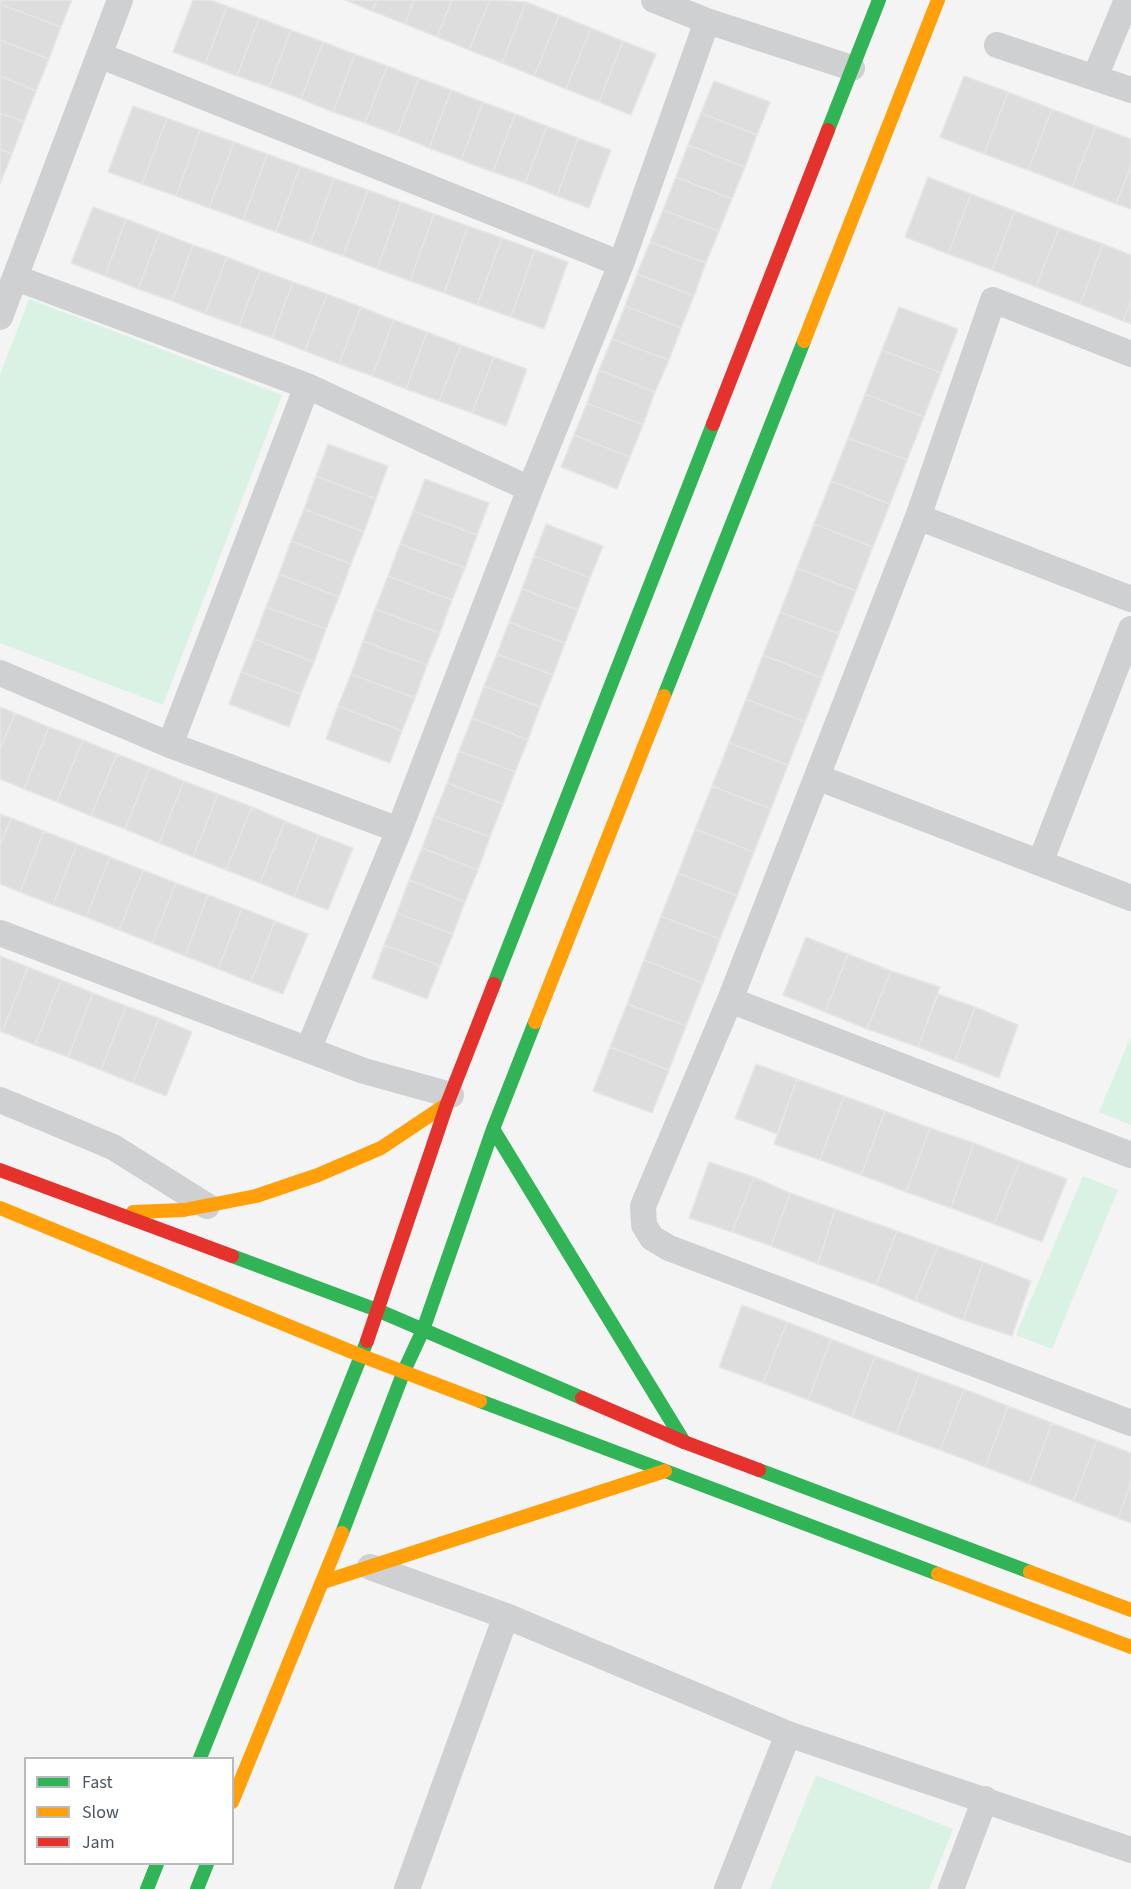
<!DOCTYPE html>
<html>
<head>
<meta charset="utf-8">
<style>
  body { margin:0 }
  #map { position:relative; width:1131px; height:1889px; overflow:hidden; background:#f4f4f4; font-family:"Source Sans 3",sans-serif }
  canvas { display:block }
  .legend { position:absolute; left:24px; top:1757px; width:210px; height:108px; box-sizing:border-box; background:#fff; border:2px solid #b7bbc0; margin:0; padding:8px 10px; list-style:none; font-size:18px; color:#4a5661 }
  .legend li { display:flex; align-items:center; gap:12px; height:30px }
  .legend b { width:30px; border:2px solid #b7bbc0 }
</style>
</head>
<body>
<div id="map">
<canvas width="1131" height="1889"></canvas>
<ul class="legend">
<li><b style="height:8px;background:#30b455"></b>Fast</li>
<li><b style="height:8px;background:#ff9f0a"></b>Slow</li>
<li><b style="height:8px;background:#e5322d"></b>Jam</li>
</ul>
</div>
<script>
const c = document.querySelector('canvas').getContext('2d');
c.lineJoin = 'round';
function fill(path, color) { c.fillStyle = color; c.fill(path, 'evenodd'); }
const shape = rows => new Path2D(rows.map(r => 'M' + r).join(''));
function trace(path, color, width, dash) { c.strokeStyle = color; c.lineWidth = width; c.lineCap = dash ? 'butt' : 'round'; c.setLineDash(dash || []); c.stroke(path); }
const green = shape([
  [29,299,282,395,163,705,0,643,0,375],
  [1131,1036,1131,1125,1099,1112],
  [1083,1176,1118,1190,1052,1349,1016,1335],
  [816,1775,953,1829,929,1889,770,1889]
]);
const building = shape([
  [0,0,72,0,61,27,0,4,0,0],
  [193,0,210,0,227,6,205,64,173,52,193,0],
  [345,0,377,0,372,11,345,0],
  [377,0,414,0,405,24,372,11,377,0],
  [414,0,452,0,437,37,405,24,414,0],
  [452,0,490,0,469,50,437,37,452,0],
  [490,0,526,2,502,63,469,50,490,0],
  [526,2,559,15,534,76,502,63,526,2],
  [0,4,61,27,49,59,0,40,0,4],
  [227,6,259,18,237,76,205,64,227,6],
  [559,15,591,28,566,89,534,76,559,15],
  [259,18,291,30,269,87,237,76,259,18],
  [591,28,623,41,599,102,566,89,591,28],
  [291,30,323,42,301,99,269,87,291,30],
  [0,40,49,59,36,91,0,76,0,40],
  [623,41,656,54,631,115,599,102,623,41],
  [323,42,355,54,333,112,301,99,323,42],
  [355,54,387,66,365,123,333,112,355,54],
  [387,66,419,78,397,135,365,123,387,66],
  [0,76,36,91,24,122,0,113,0,76],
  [964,76,1008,92,984,154,940,137,964,76],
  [419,78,451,90,429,148,397,135,419,78],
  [714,81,770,102,757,135,701,113,714,81],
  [451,90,483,102,461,160,429,148,451,90],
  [1008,92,1052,109,1028,170,984,154,1008,92],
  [483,102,515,114,493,172,461,160,483,102],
  [133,106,167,118,142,184,108,172,133,106],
  [1052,109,1096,126,1072,187,1028,170,1052,109],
  [0,113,24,122,12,154,0,149,0,113],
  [701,113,757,135,745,167,688,145,701,113],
  [515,114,547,126,525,183,493,172,515,114],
  [167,118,200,130,176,196,142,184,167,118],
  [547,126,578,138,557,196,525,183,547,126],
  [1096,126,1131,139,1131,166,1116,204,1072,187,1096,126],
  [200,130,234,142,209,208,176,196,200,130],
  [578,138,611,150,589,208,557,196,578,138],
  [234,142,267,154,243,220,209,208,234,142],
  [688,145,745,167,732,199,676,177,688,145],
  [0,149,12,154,0,184,0,149],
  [267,154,300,166,276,232,243,220,267,154],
  [300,166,334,178,310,244,276,232,300,166],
  [1131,166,1131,209,1116,204,1131,166],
  [676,177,732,199,719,231,663,210,676,177],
  [928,177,971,194,948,254,905,237,928,177],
  [334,178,368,190,343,256,310,244,334,178],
  [368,190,401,202,377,269,343,256,368,190],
  [971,194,1015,211,992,270,948,254,971,194],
  [401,202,434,214,410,281,377,269,401,202],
  [93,207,126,219,105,276,71,263,93,207],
  [663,210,719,231,706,263,650,242,663,210],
  [1015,211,1059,228,1036,287,992,270,1015,211],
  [434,214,468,226,444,293,410,281,434,214],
  [126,219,160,232,138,289,105,276,126,219],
  [468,226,502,238,477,305,444,293,468,226],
  [1059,228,1103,244,1080,304,1036,287,1059,228],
  [160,232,193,245,172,301,138,289,160,232],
  [502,238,535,250,511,317,477,305,502,238],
  [650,242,706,263,694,296,637,274,650,242],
  [1103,244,1131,255,1131,301,1123,321,1080,304,1103,244],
  [193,245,227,257,205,314,172,301,193,245],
  [535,250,568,262,544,329,511,317,535,250],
  [227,257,260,270,239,326,205,314,227,257],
  [260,270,293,282,272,338,239,326,260,270],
  [637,274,694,296,681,328,625,306,637,274],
  [293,282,327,294,305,351,272,338,293,282],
  [327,294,361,307,339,364,305,351,327,294],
  [1131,301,1131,324,1123,321,1131,301],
  [625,306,681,328,669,360,612,339,625,306],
  [361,307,394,320,372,376,339,364,361,307],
  [899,307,958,329,941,373,882,350,899,307],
  [394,320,427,332,406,389,372,376,394,320],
  [427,332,461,345,439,401,406,389,427,332],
  [612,339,669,360,655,392,599,370,612,339],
  [461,345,494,357,472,413,439,401,461,345],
  [882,350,941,373,924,417,865,394,882,350],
  [494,357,527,369,506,426,472,413,494,357],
  [599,370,655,392,643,425,587,403,599,370],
  [865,394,924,417,907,460,848,438,865,394],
  [587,403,643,425,630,457,574,435,587,403],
  [574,435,630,457,617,489,561,467,574,435],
  [848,438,907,460,890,504,831,481,848,438],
  [328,444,388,466,376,499,316,476,328,444],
  [316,476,376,499,364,532,304,509,316,476],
  [425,479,489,503,477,535,413,511,425,479],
  [831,481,890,504,873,547,814,524,831,481],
  [304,509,364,532,351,564,291,541,304,509],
  [413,511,477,535,465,568,400,544,413,511],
  [546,524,603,546,590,578,534,556,546,524],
  [814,524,873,547,856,591,797,568,814,524],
  [291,541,351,564,339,597,279,574,291,541],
  [400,544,465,568,452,600,388,576,400,544],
  [534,556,590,578,578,610,522,589,534,556],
  [797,568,856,591,839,634,780,612,797,568],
  [279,574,339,597,326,629,266,607,279,574],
  [388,576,452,600,440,633,375,609,388,576],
  [522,589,578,610,565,643,509,622,522,589],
  [266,607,326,629,314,662,254,639,266,607],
  [375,609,440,633,427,665,363,641,375,609],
  [780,612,839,634,822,678,763,655,780,612],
  [509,622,565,643,553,675,497,654,509,622],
  [254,639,314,662,301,694,241,672,254,639],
  [363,641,427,665,415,698,351,674,363,641],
  [497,654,553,675,540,707,484,686,497,654],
  [763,655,822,678,805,722,746,699,763,655],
  [241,672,301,694,289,727,229,704,241,672],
  [351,674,415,698,402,731,338,706,351,674],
  [484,686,540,707,528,740,472,718,484,686],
  [746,699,805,722,788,765,729,743,746,699],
  [338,706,402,731,390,763,326,739,338,706],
  [0,707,15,713,0,750,0,707],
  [15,713,49,727,24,789,0,779,0,750,15,713],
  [472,718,528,740,515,772,459,751,472,718],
  [49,727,83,740,57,802,24,789,49,727],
  [83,740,117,754,91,816,57,802,83,740],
  [729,743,788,765,771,809,712,786,729,743],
  [459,751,515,772,503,804,447,783,459,751],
  [117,754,150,767,125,829,91,816,117,754],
  [150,767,184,781,159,843,125,829,150,767],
  [184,781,218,794,193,857,159,843,184,781],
  [447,783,503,804,490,837,434,816,447,783],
  [712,786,771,809,754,852,695,829,712,786],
  [218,794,252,807,226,870,193,857,218,794],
  [252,807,285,821,260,883,226,870,252,807],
  [0,814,11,818,0,846,0,814],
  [434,816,490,837,478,870,422,848,434,816],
  [11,818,44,831,20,892,0,884,0,846,11,818],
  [285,821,319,835,294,897,260,883,285,821],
  [695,829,754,852,737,896,678,873,695,829],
  [44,831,77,844,53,905,20,892,44,831],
  [319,835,353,848,328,910,294,897,319,835],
  [77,844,110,857,86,917,53,905,77,844],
  [422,848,478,870,465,902,409,880,422,848],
  [110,857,143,870,119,930,86,917,110,857],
  [143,870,176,883,152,943,119,930,143,870],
  [678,873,737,896,720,939,661,916,678,873],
  [409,880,465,902,453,934,397,913,409,880],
  [176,883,208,895,185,956,152,943,176,883],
  [208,895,242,908,218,969,185,956,208,895],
  [242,908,275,921,251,982,218,969,242,908],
  [397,913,453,934,440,966,384,945,397,913],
  [661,916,720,939,703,983,644,960,661,916],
  [275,921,308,934,283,994,251,982,275,921],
  [806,937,848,954,825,1012,783,995,806,937],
  [384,945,440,966,427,999,372,978,384,945],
  [848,954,891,971,867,1029,825,1012,848,954],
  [0,956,28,967,2,1032,0,1031,0,956],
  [644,960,703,983,686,1026,627,1004,644,960],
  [28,967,61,980,35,1045,2,1032,28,967],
  [891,971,940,987,918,1047,867,1029,891,971],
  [61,980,93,993,68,1057,35,1045,61,980],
  [93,993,126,1006,101,1070,68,1057,93,993],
  [938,994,975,1007,955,1061,918,1047,938,994],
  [627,1004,686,1026,669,1070,610,1047,627,1004],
  [126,1006,159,1018,133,1083,101,1070,126,1006],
  [975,1007,1018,1025,999,1078,955,1061,975,1007],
  [159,1018,192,1032,166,1096,133,1083,159,1018],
  [610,1047,669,1070,652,1113,593,1091,610,1047],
  [756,1064,797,1079,777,1134,735,1118,756,1064],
  [797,1079,844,1096,820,1160,774,1144,797,1079],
  [844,1096,885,1111,861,1175,820,1160,844,1096],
  [885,1111,930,1128,906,1192,861,1175,885,1111],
  [930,1128,974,1143,951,1208,906,1192,930,1128],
  [974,1143,1020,1161,994,1224,951,1208,974,1143],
  [1020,1161,1067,1179,1042,1242,994,1224,1020,1161],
  [709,1162,754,1177,732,1232,689,1218,709,1162],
  [754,1177,790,1193,771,1246,732,1232,754,1177],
  [790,1193,835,1209,818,1264,771,1246,790,1193],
  [835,1209,897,1231,876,1285,818,1264,835,1209],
  [897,1231,938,1246,915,1301,876,1285,897,1231],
  [938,1246,983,1262,963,1320,915,1301,938,1246],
  [983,1262,1031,1281,1012,1336,963,1320,983,1262],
  [742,1305,787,1322,763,1383,719,1367,742,1305],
  [787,1322,831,1339,808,1400,763,1383,787,1322],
  [831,1339,875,1356,852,1417,808,1400,831,1339],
  [875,1356,920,1373,896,1434,852,1417,875,1356],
  [920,1373,964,1389,940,1450,896,1434,920,1373],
  [964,1389,1008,1406,985,1467,940,1450,964,1389],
  [1008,1406,1052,1423,1029,1484,985,1467,1008,1406],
  [1052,1423,1097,1440,1073,1501,1029,1484,1052,1423],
  [1097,1440,1131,1453,1131,1482,1118,1518,1073,1501,1097,1440],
  [1131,1482,1131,1523,1118,1518,1131,1482]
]);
const street = shape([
  [654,0,707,21,852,68],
  [997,45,1131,90],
  [99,55,621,264],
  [1095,77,1127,0],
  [16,278,307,386,530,489],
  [0,317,120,0],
  [1131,354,993,300,918,517,730,1000,643,1206,644,1225,652,1238,669,1248,1131,1423],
  [918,517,1131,599],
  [0,673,170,745,399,830],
  [170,745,307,386],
  [817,777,1131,898],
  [1040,863,1131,629],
  [0,933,364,1071,451,1095],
  [730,1000,1131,1155],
  [308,1050,399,830,530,489,621,264,707,21],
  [0,1100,113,1147,207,1206],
  [370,1567,506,1616,788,1734,1131,1850],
  [407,1889,506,1616],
  [727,1889,788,1734],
  [951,1889,985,1799]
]);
const fast = shape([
  [828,130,879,0],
  [664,696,804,341],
  [494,984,713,424],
  [493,1129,684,1442],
  [232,1256,377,1310,582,1398],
  [480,1401,938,1574],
  [759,1470,1030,1572],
  [342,1533,404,1371,423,1330,493,1129,535,1022],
  [200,1758,367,1341],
  [147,1889,157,1864],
  [197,1889,207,1864]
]);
const slow = shape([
  [804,341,938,0],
  [535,1022,664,696],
  [0,1208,362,1356,480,1401],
  [133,1212,184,1210,256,1196,318,1175,381,1148,447,1104],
  [1030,1572,1131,1610],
  [938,1574,1131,1647],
  [323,1582,665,1471],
  [232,1802,342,1533]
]);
const jam = shape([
  [713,424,828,130],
  [0,1170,232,1256],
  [367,1341,447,1104,494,984],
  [582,1398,684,1442,759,1470]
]);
fill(green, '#d9f2e3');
fill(building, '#ddddde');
trace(building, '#e5e6e7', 1.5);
trace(street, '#ced0d2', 26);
trace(fast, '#30b455', 14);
trace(slow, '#ff9f0a', 14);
trace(jam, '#e5322d', 14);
</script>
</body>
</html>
